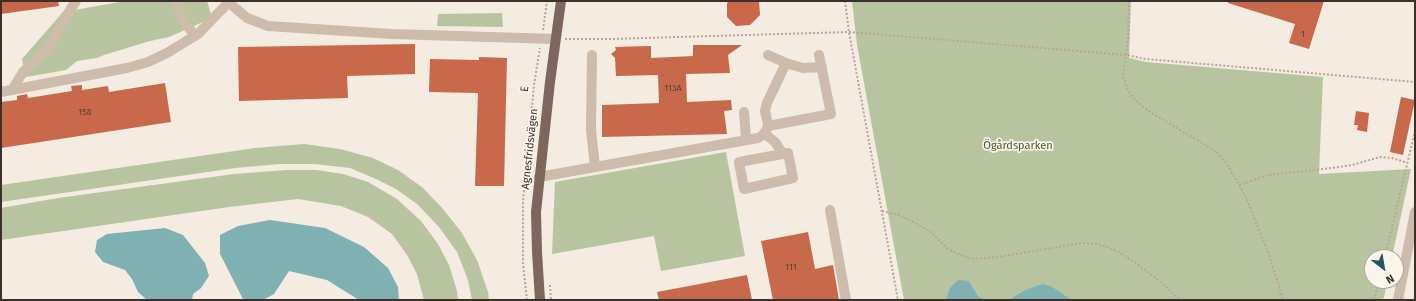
<!DOCTYPE html>
<html>
<head>
<meta charset="utf-8">
<style>
  body { margin:0 }
  #map { position:relative; width:1416px; height:301px; overflow:hidden; background:#f4ebe1; font-family:"Fira Sans",sans-serif }
  canvas { display:block }
  .frame { position:absolute; inset:0; border:2px solid #3b302b; pointer-events:none }
  .north { position:absolute; left:1364px; top:249px; width:40px; height:40px; box-sizing:border-box; background:#fbf5ee; border:1px solid #aea6a0; border-radius:50%; rotate:149deg; font-size:11px; font-weight:700; line-height:16px; text-align:center; color:#3b302b }
  .north::after { content:''; display:block; margin:auto; width:14px; height:18px; background:#1f5a5e; clip-path:polygon(50% 0,100% 100%,50% 72%,0 100%) }
</style>
</head>
<body>
<div id="map">
<canvas width="1416" height="301"></canvas>
<div class="frame"></div>
<div class="north">N</div>
</div>
<script>
const c = document.querySelector('canvas').getContext('2d');
c.lineJoin = 'round';
function fill(path, color) { c.fillStyle = color; c.fill(path, 'evenodd'); }
const shape = rows => new Path2D(rows.map(r => 'M' + r).join(''));
function trace(path, color, width, dash) { c.strokeStyle = color; c.lineWidth = width; c.lineCap = dash ? 'butt' : 'round'; c.setLineDash(dash || []); c.stroke(path); }
function write(font, color, halo, rows, align = 'center') {
  c.font = font + ' "Fira Sans",sans-serif'; c.lineWidth = 3.5; c.setLineDash([]); c.textBaseline = 'middle'; c.strokeStyle = halo; c.fillStyle = color; for (const [text, x, y, turn = 0] of rows) {
    c.save(); c.translate(x, y); c.rotate((+turn || 0) * Math.PI / 180); c.textAlign = isNaN(turn) ? turn : align; if (halo) c.strokeText(text, 0, 0); c.fillText(text, 0, 0); c.restore();
  }
}
const green = shape([
  [125,1,207,1,212,18,169,37,150,41,104,55,97,58,77,61,66,70,26,77,22,59,63,12],
  [852,1,1131,1,1129,58,1146,62,1323,77,1319,174,1411,169,1392,257,1372,257,1372,281,1387,281,1384,298,1376,300,1072,300,1053,287,1025,290,1008,300,986,300,978,296,969,281,949,289,946,300,904,300,857,45],
  [502,13,503,27,437,26,438,14],
  [304,144,340,149,373,158,398,170,423,188,443,209,462,233,477,260,488,292,489,300,472,300,468,280,457,252,439,227,417,204,396,189,376,179,350,168,315,164,280,164,235,168,1,202,1,185,255,148],
  [726,152,745,256,661,271,654,236,552,254,555,182],
  [286,170,316,170,343,174,368,182,397,199,421,221,438,244,449,265,457,291,458,300,424,300,417,274,407,255,392,234,368,217,341,206,298,199,229,207,1,240,1,208,58,198,234,174]
]);
const water = shape([
  [270,220,325,228,364,247,388,268,398,287,399,300,359,300,327,280,289,271,274,294,263,300,243,299,220,254,220,235,238,226],
  [165,228,183,235,205,263,209,276,201,288,193,294,192,300,147,300,138,292,132,279,125,270,103,262,95,252,97,240,107,234],
  [958,280,969,281,978,296,986,300,946,300,949,289],
  [1043,284,1053,287,1072,300,1008,300,1025,290]
]);
const building = shape([
  [1,1,58,1,59,6,1,14],
  [729,1,759,1,760,15,750,25,736,26,727,17,727,3],
  [1228,1,1324,1,1309,49,1289,43,1295,24,1228,3],
  [415,44,415,74,347,76,348,98,239,101,238,47],
  [693,45,742,45,728,55,730,73,686,74,687,102,731,100,732,110,724,111,727,134,602,137,602,105,659,103,658,75,616,76,615,58,611,54,616,50,615,47,651,46,651,58,693,56],
  [479,57,507,58,504,186,475,186,478,93,429,92,430,59,479,60],
  [165,83,171,122,1,148,1,102,17,100,17,96,27,94,28,98,72,91,71,86,82,85,82,90,108,86,109,92],
  [1401,97,1415,100,1403,155,1390,152],
  [1356,111,1369,113,1367,132,1357,130,1358,125,1354,125],
  [808,232,815,269,833,265,839,300,773,300,761,241],
  [747,275,752,300,659,300,657,292]
]);
const path = shape([
  [845,1,849,32,898,300],
  [1129,1,1128,41,1123,75,1128,91,1137,102,1147,110,1217,152,1227,164,1245,195,1269,255,1283,300],
  [543,30,547,1],
  [565,39,611,39,849,32,1126,55,1146,59,1415,82],
  [1239,185,1269,175,1332,168,1352,165,1380,157,1392,158,1408,163],
  [882,211,899,215,913,222,932,233,948,249,961,255,972,259,998,257,1081,243,1099,244,1117,251,1136,263,1163,284,1180,300],
  [1385,257,1415,131],
  [550,285,551,300],
  [527,300,523,264,523,201,534,85,540,48],
  [1374,300,1379,281]
]);
const minor = shape([
  [177,1,182,19,195,36],
  [227,1,247,18,268,26,392,34,555,39],
  [592,55,591,130,595,167],
  [768,55,786,63,803,68,822,67],
  [12,90,23,72,41,56,52,42,65,18,76,1],
  [1,92,127,68,148,62,167,53,198,34,228,3],
  [744,112,746,140],
  [768,126,831,114,819,55],
  [764,133,775,142,783,154],
  [788,153,793,178,744,189,739,162,788,153],
  [539,177,758,138,763,135,767,129,768,124,765,111,767,103,786,63],
  [830,210,846,300],
  [1398,300,1415,212]
]);
const major = shape([
  [540,300,537,252,536,212,550,82,561,1]
]);
const numberNames = [
  ["1",1303,34],
  ["113A",673,88],
  ["158",85,112],
  ["111",791,267]
];
const streetNames = [
  ["E",525,89,-84],
  ["Agnesfridsvägen",530,149,-84]
];
const parkNames = [
  ["Ögårdsparken",1018,146]
];
fill(green, '#b8c4a0');
fill(water, '#7fb0b2');
fill(building, '#c8694b');
trace(path, '#b9a596', 2, [2, 2]);
trace(minor, '#cdbbac', 10);
trace(major, '#7d675c', 10);
write('9px', '#5e3e33', null, numberNames);
write('11px', '#3b302b', '#fbf5ee', streetNames);
write('11px', '#4a5a2e', '#fbf5ee', parkNames);
</script>
</body>
</html>
